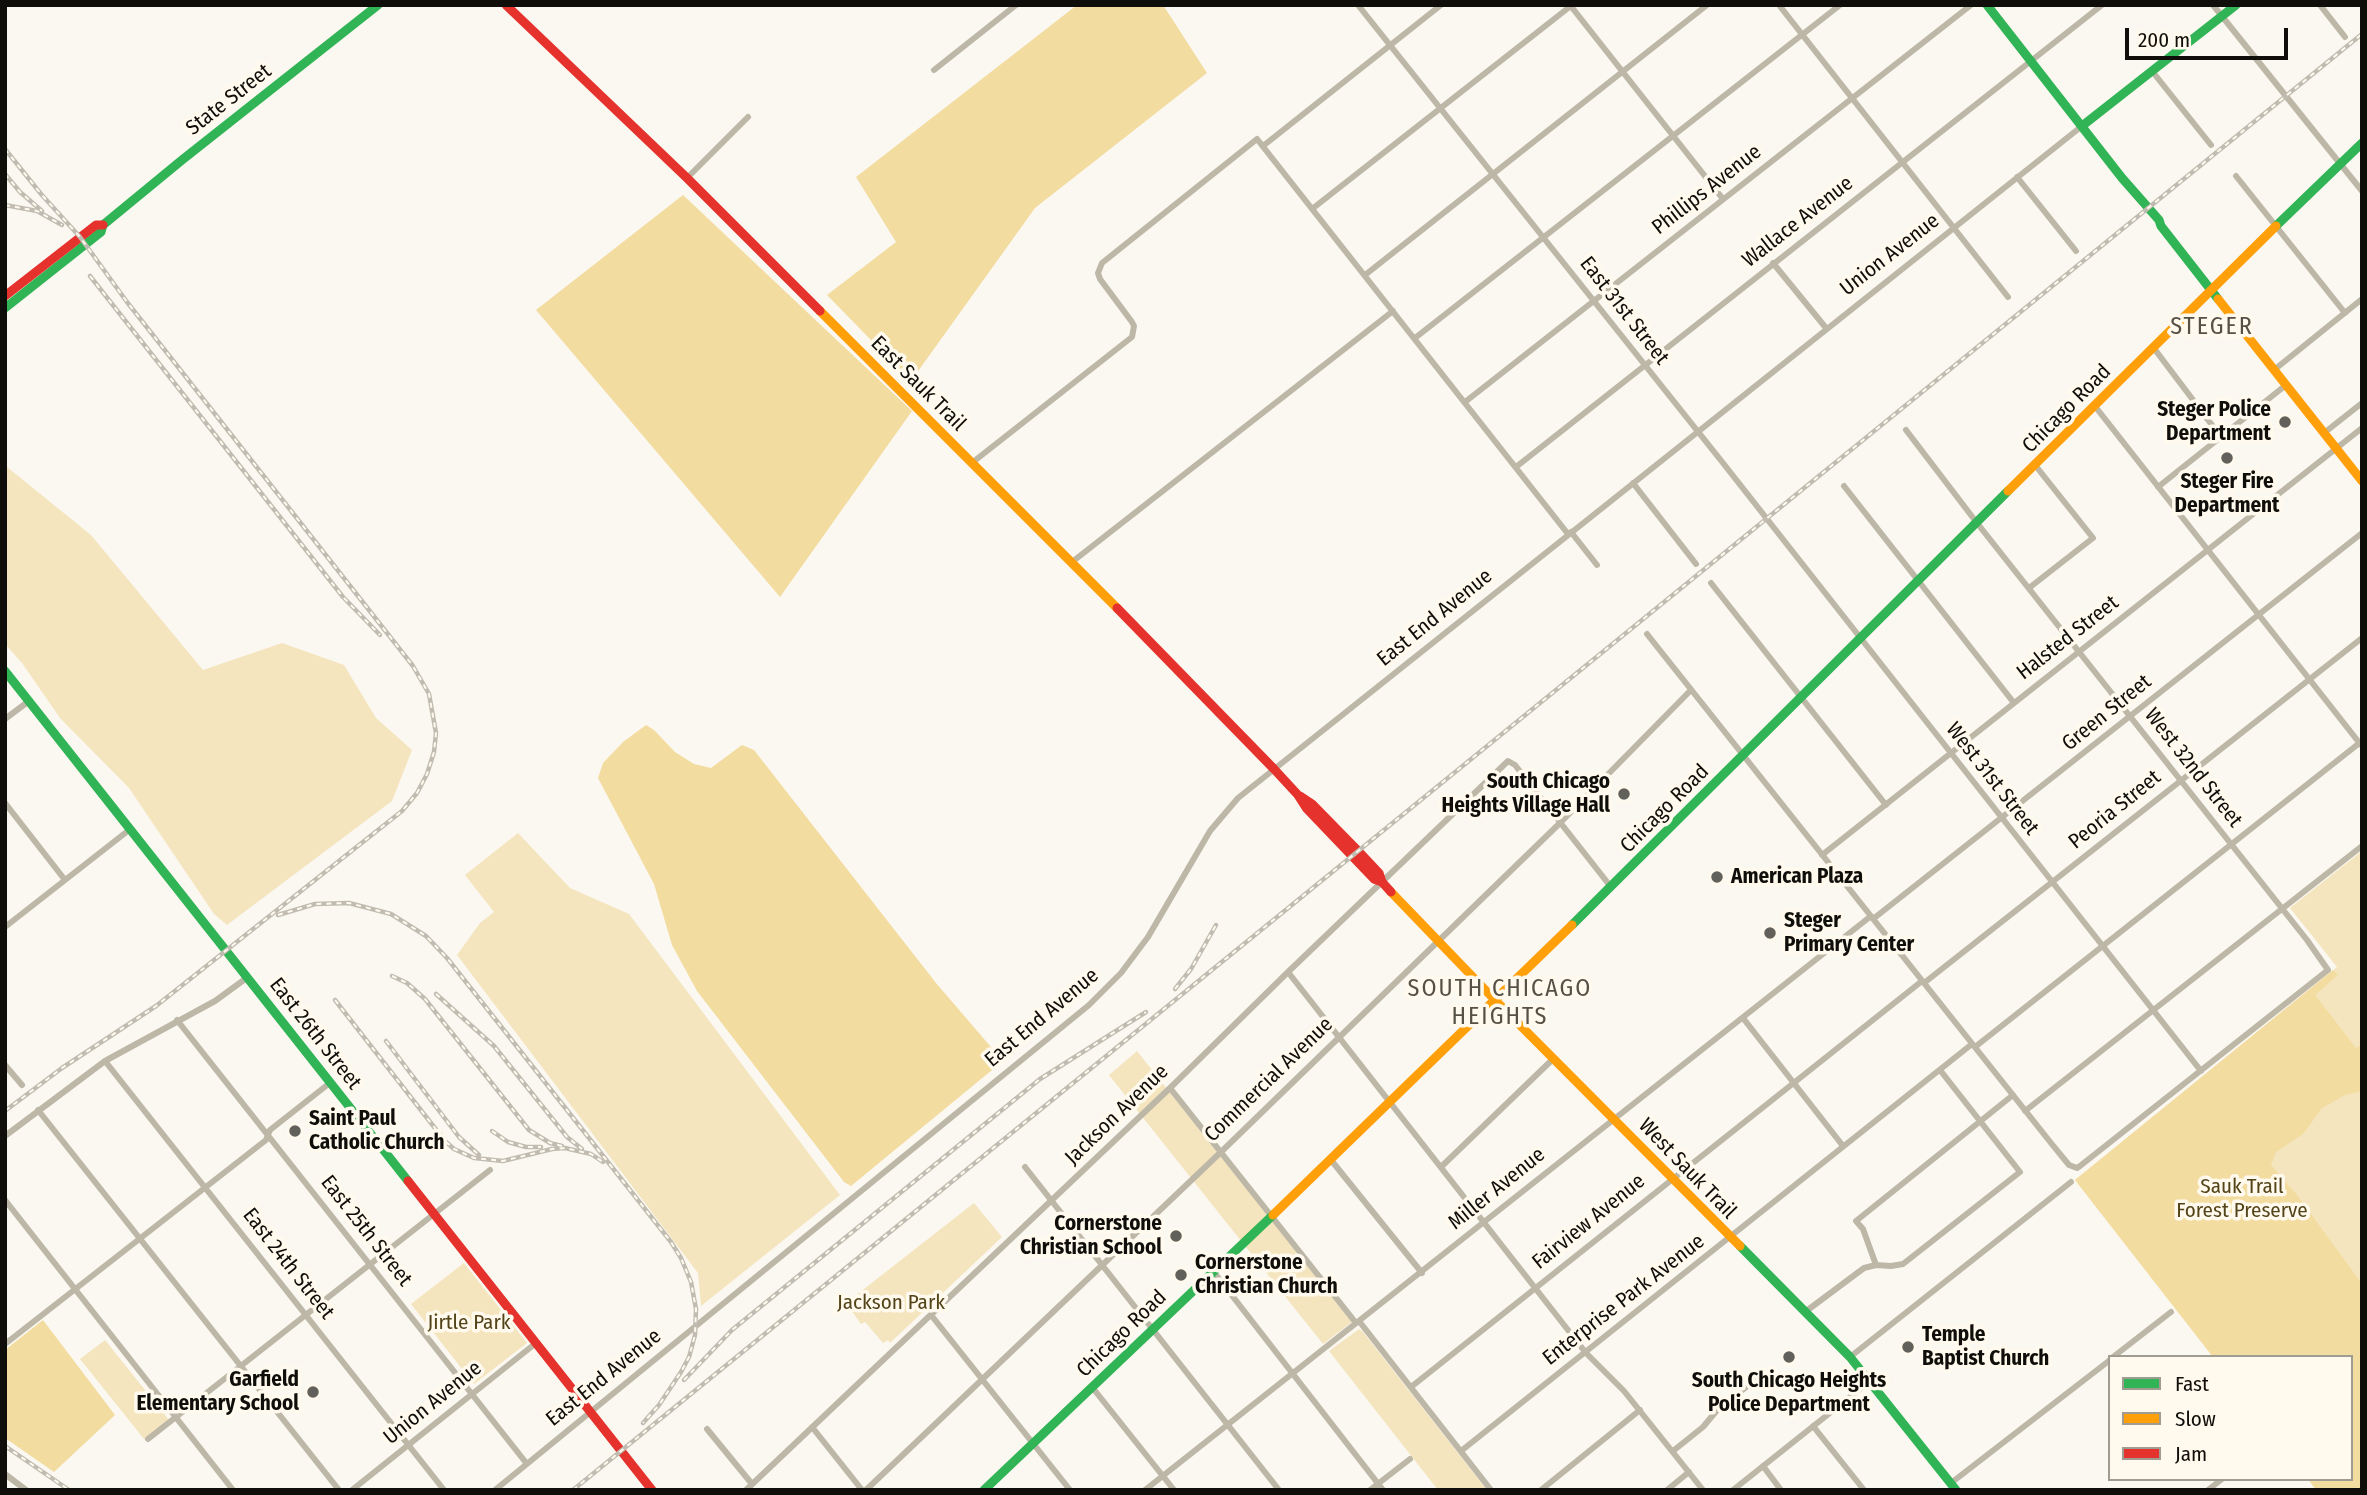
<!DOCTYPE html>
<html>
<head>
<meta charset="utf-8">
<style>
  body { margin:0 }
  #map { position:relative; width:2367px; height:1495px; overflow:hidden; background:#fbf8f1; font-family:"Fira Sans Condensed",sans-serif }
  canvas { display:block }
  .frame { position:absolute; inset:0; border:7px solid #100e0a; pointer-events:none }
  .legend { position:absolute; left:2108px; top:1355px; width:245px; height:126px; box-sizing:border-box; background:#fffaed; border:2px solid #9f9c92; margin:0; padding:9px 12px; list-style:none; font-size:21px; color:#100e0a }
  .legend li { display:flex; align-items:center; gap:14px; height:35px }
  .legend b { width:35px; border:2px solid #9f9c92 }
  .scale { position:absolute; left:2125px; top:28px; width:163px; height:32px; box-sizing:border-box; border:4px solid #100e0a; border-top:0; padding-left:9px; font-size:21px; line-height:24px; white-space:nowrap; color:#100e0a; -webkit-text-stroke:5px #fffaed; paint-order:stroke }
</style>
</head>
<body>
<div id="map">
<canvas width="2367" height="1495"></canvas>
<div class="frame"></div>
<ul class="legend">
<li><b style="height:9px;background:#30b455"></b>Fast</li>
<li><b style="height:9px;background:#ff9f0a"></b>Slow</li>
<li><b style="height:9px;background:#e5322d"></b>Jam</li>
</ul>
<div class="scale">200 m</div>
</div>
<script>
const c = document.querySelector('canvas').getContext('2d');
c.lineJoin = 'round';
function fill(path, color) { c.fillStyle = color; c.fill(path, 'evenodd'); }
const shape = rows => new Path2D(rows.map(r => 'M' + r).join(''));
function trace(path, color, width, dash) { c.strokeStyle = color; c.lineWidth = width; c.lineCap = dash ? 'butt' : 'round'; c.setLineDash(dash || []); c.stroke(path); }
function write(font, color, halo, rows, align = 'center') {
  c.font = font + ' "Fira Sans Condensed",sans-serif'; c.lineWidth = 7; c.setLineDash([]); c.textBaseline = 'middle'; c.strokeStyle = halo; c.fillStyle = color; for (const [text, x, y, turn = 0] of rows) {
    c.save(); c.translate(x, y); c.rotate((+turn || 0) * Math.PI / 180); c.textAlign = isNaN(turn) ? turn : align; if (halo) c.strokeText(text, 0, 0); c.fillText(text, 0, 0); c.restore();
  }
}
const green = shape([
  [7,467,91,535,203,670,282,643,344,665,376,718,412,750,392,801,227,925,214,914,129,788,60,718,22,663,5,644],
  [518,833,570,888,629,914,840,1195,701,1306,698,1273,457,955,480,923,494,912,465,875],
  [2362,851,2362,1490,2316,1490,2308,1479,2351,1479,2351,1357,2213,1357,2075,1180,2337,967,2290,908],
  [1137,1051,1352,1322,1323,1344,1109,1075],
  [974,1203,1002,1237,890,1343,888,1340,883,1343,865,1322,861,1324,846,1303],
  [464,1263,527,1343,474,1384,411,1304],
  [1359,1329,1363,1332,1487,1490,1438,1490,1329,1351],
  [105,1340,169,1420,144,1439,80,1359]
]);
const forest = shape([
  [1077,5,1163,5,1207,73,1035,208,911,381,827,295,896,242,856,177],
  [683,195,912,411,780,597,536,310],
  [646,725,654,730,675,752,694,764,711,768,742,745,754,750,936,983,1003,1061,851,1186,844,1182,697,991,672,945,654,884,598,778,603,763,623,742],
  [2333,970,2338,975,2315,995,2356,1048,2362,1044,2362,1091,2345,1095,2322,1108,2303,1134,2276,1152,2271,1165,2297,1195,2362,1284,2362,1490,2316,1490,2308,1479,2351,1479,2351,1357,2213,1357,2075,1180],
  [43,1320,115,1415,54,1472,5,1438,5,1350]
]);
const street = shape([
  [1358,5,1723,463,2201,1071],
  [1570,5,1723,199],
  [1779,5,2008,297],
  [2213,5,2362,191],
  [2320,5,2345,37],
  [934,70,1016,5],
  [2152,71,2211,145],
  [1263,146,1441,5],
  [2236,176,2345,313],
  [2017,177,2076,251],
  [687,178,748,117],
  [1312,209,1572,5],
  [1773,263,1826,328],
  [1365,275,1707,5],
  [1415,338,1840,5],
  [2153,347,2221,437],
  [2274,370,2362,299],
  [1465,402,1971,5],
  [2094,405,2361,745],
  [2324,433,2362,403],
  [973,462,1132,337,1134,326,1132,322,1100,279,1098,273,1102,263,1257,139,1568,534],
  [1516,467,2102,5],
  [1633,483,1696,564],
  [1844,486,2014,703],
  [2158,487,2286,385],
  [1571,532,1597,565],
  [1072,562,1393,311],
  [1711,583,1886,805],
  [2029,588,2093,538,2035,465],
  [1647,634,2051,1143,2069,1165,2077,1168,2080,1166,2328,970,2307,940,1977,523,1906,430],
  [5,719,29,701],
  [5,803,65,880],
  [1822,855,2362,428],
  [1873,919,2362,533],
  [5,927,129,830],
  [1288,972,1586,1353,1624,1391,1703,1490],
  [1924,983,2362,638],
  [1743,1018,1843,1146],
  [177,1020,527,1464],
  [1975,1047,2362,741],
  [105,1061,444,1490],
  [5,1065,22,1085],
  [1170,1088,1356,1323],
  [38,1110,339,1490],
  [2025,1111,2362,846],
  [5,1136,105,1061,215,1001,248,977],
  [1331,1160,1422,1273],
  [1025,1167,1279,1490],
  [1441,1167,1553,1059],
  [5,1200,233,1490],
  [1876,1265,1863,1229,1856,1221,2013,1095],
  [1213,1271,1383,1490],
  [1805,1312,1864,1268,1876,1265,1891,1266,1903,1264,2020,1172,1940,1070],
  [931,1315,1070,1490],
  [1359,1321,1491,1490],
  [5,1344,266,1140,270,1130,331,1082],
  [1850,1357,2071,1182],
  [2113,1357,2171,1312],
  [1092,1387,1174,1490],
  [1411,1387,1922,981],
  [1813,1426,1864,1490],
  [812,1427,862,1490],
  [707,1429,752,1484],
  [148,1439,490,1170],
  [1461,1451,1972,1044],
  [1673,1451,1703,1427,1718,1409,1763,1374],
  [1763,1466,1781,1490],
  [5,1474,26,1490],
  [1951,1483,2110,1360],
  [352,1490,536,1343],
  [495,1490,1089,1005,1121,973,1148,937,1210,831,1238,798,2082,126],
  [746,1490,1170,1088,1288,972,1508,761,1515,765,1611,887],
  [866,1490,1221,1152,1560,823,1691,690],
  [1145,1490,1871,916],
  [1370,1490,1410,1459],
  [1541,1490,1640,1410],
  [1667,1490,1689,1472],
  [1733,1490,1870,1381],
  [2208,1490,2222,1479]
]);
const fast = shape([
  [1987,5,2122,178,2159,220,2161,226,2218,299],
  [2082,126,2236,5],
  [2276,226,2362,143],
  [5,308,101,232,103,225,182,160,378,5],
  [5,671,408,1181],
  [1572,925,2008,491],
  [1740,1246,1850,1357,1956,1490],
  [984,1490,1273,1215]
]);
const slow = shape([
  [2218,299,2362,481],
  [820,311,1117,608],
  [2008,491,2276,226],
  [1391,892,1494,999,1740,1246],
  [1273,1215,1572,925]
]);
const jam = shape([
  [506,5,687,178,820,311],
  [5,296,96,225,103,225],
  [1117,608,1274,769,1298,795,1307,809,1374,879,1382,882,1391,892],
  [1300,796,1312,804,1360,853,1379,873,1382,882],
  [408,1181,652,1490]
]);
const rail = shape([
  [5,149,41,194,80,237,127,302,413,666,429,694,436,733,434,752,427,774,417,793,402,811,156,1006,62,1068,5,1111],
  [5,174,20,192,42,211],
  [5,205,37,211,62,225],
  [90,276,343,597,380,635],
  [278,915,315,904,349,903,391,914,426,936,447,958,671,1242,681,1258,691,1282,696,1309,695,1335,689,1357,681,1372,659,1405,643,1423],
  [392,976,407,983,425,999,529,1130,550,1143,562,1146],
  [1175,989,1191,969,1216,925],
  [436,994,494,1046,567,1137,582,1149],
  [335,1000,445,1141,454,1149,474,1158,503,1161,552,1149,565,1148,591,1154,603,1162],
  [386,1041,459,1137,479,1155],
  [492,1131,508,1142,526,1147,541,1147],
  [684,1380,732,1330,1040,1079,1146,1012],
  [5,1446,69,1490],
  [573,1490,2362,34]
]);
const markers = [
  [2285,422,7,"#62605b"],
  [2227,458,7,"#62605b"],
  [1624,794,7,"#62605b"],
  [1717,877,7,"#62605b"],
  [1770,933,7,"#62605b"],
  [295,1131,7,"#62605b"],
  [1176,1236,7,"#62605b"],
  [1181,1275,7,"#62605b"],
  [1908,1347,7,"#62605b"],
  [1789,1357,7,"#62605b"],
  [313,1392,7,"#62605b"]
];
const streetNames = [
  ["State Street",229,100,-38],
  ["Phillips Avenue",1707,190,-38],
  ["Wallace Avenue",1798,222,-38],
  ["Union Avenue",1890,255,-38],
  ["East 31st Street",1624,311,52],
  ["East Sauk Trail",918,384,45],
  ["Chicago Road",2067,409,-45],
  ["East End Avenue",1435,618,-39],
  ["Halsted Street",2068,638,-38],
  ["Green Street",2107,713,-39],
  ["West 32nd Street",2193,768,52],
  ["West 31st Street",1992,779,52],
  ["Chicago Road",1665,809,-45],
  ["Peoria Street",2115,810,-39],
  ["East End Avenue",1042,1018,-40],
  ["East 26th Street",315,1034,52],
  ["Commercial Avenue",1269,1080,-44],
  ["Jackson Avenue",1117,1115,-44],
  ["West Sauk Trail",1687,1169,46],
  ["Miller Avenue",1497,1189,-39],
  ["Fairview Avenue",1589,1222,-39],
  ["East 25th Street",366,1231,52],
  ["East 24th Street",288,1264,52],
  ["Enterprise Park Avenue",1624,1300,-38],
  ["Chicago Road",1122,1334,-44],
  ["East End Avenue",604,1378,-39],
  ["Union Avenue",433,1403,-39]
];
const poiNames = [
  ["Steger Police",2271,410,"right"],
  ["Department",2271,434,"right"],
  ["Steger Fire",2227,482,"center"],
  ["Department",2227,506,"center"],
  ["South Chicago",1610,782,"right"],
  ["Heights Village Hall",1610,806,"right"],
  ["American Plaza",1731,877],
  ["Steger",1784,921],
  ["Primary Center",1784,945],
  ["Saint Paul",309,1119],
  ["Catholic Church",309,1143],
  ["Cornerstone",1162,1224,"right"],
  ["Christian School",1162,1248,"right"],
  ["Cornerstone",1195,1263],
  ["Christian Church",1195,1287],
  ["Temple",1922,1335],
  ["Baptist Church",1922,1359],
  ["Garfield",299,1380,"right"],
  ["Elementary School",299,1404,"right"],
  ["South Chicago Heights",1789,1381,"center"],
  ["Police Department",1789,1405,"center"]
];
const parkNames = [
  ["Sauk Trail",2242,1187],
  ["Forest Preserve",2242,1211],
  ["Jackson Park",891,1303],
  ["Jirtle Park",469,1323]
];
const quarterNames = [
  ["STEGER",2212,327],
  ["SOUTH CHICAGO",1500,989],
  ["HEIGHTS",1500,1017]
];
fill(green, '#f4e5be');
fill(forest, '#f3dca0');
trace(street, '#bdb7a7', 6);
trace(fast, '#30b455', 9);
trace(slow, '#ff9f0a', 9);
trace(jam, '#e5322d', 9);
trace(rail, '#c0bcb1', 4.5);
trace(rail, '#fffaed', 2, [5]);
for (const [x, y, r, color] of markers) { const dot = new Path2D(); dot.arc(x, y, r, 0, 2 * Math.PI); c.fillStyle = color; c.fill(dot); trace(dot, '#fffaed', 2.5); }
write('21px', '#100e0a', '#fffaed', streetNames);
write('bold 21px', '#100e0a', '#fffaed', poiNames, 'left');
write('21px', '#534318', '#fffaed', parkNames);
c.letterSpacing = '2px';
write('24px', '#565147', '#fffaed', quarterNames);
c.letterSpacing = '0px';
</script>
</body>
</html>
